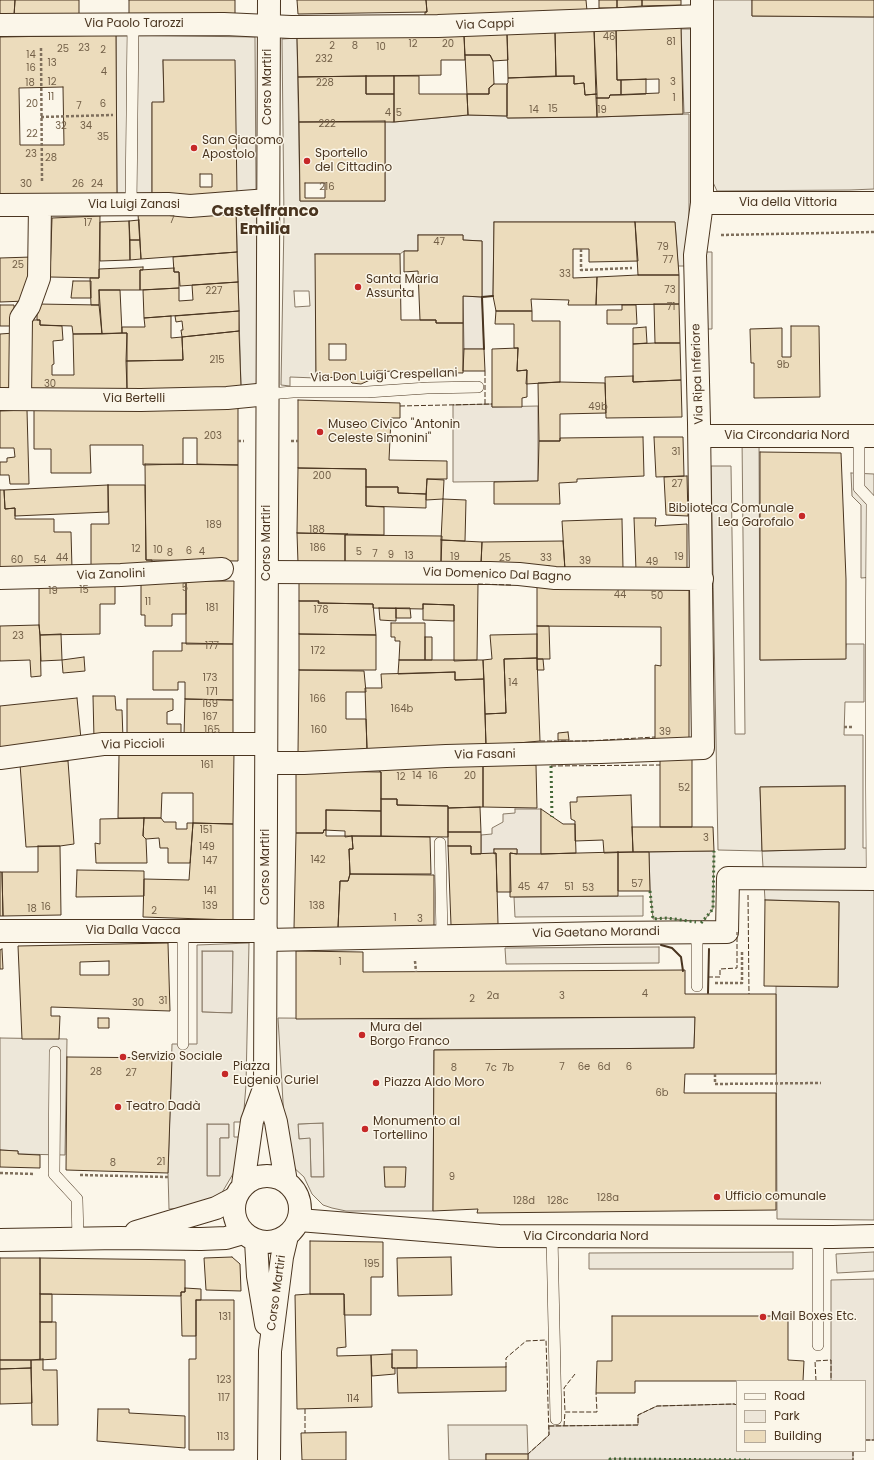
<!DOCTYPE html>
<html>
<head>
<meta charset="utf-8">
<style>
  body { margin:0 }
  #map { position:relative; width:874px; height:1460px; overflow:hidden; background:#fbf6e9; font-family:Poppins,sans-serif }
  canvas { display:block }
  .legend { position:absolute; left:736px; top:1380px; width:130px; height:72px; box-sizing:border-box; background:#fbf6e9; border:1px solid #b4a999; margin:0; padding:5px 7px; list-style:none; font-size:12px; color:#4a3520 }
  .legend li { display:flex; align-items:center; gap:8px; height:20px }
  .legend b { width:20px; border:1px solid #b4a999 }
</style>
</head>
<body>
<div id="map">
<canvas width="874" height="1460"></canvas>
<ul class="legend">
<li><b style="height:5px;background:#fbf6e9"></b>Road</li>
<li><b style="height:11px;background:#ede6d9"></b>Park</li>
<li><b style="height:11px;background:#ecdcbc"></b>Building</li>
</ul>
</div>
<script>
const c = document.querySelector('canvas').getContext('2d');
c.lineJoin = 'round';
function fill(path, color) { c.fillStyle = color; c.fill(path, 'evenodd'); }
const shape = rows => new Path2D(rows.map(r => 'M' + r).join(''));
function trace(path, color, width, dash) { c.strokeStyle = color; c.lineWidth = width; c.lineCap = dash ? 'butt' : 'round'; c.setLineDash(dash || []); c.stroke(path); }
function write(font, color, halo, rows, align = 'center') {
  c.font = font + ' Poppins,sans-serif'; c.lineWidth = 3; c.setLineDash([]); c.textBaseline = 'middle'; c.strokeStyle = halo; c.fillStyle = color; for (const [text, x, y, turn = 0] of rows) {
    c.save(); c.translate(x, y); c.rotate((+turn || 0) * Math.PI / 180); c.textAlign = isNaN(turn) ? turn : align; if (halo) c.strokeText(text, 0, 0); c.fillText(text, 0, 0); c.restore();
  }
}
const green = shape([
  [463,296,482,297,484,349,464,349,463,296],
  [492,404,492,407,538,406,538,481,453,482,453,405,492,404],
  [515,809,541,809,541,854,517,854,517,849,494,849,494,854,481,854,481,835,492,834,492,828,503,822,503,814,515,813,515,809],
  [714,851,713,909,702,923,667,918,653,919,650,891,649,852,714,851],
  [202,951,233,951,232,1013,202,1012,202,951],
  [323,1123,324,1177,311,1177,310,1139,299,1139,298,1124,323,1123],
  [207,1124,229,1124,229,1138,220,1138,220,1176,207,1176,207,1124],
  [874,1279,874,1440,865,1440,865,1381,831,1381,831,1280,874,1279],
  [734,1404,737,1405,737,1451,853,1451,853,1460,610,1459,610,1460,528,1460,528,1454,549,1435,549,1426,638,1425,638,1415,657,1406,734,1404]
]);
const parking = shape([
  [710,0,752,0,752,16,874,17,874,189,850,190,717,191,711,178,710,0],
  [681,29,692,29,695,112,684,113,681,29],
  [116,35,255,37,256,193,237,194,163,61,164,102,152,103,152,194,117,195,116,35],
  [297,38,300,201,385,201,385,121,394,122,468,115,507,116,508,118,597,117,689,114,689,266,678,266,675,222,494,222,493,296,482,297,482,241,463,240,463,235,418,235,418,251,404,251,400,254,316,254,316,378,290,377,290,386,281,385,284,221,282,39,297,38],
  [294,291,309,291,310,306,295,307,294,291],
  [257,207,258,387,241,387,236,209,257,207],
  [701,252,712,252,712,329,702,329,701,252],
  [742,436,759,436,760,660,845,659,846,644,864,644,864,702,845,702,844,735,863,735,863,848,874,848,874,1220,777,1219,776,986,838,987,839,902,765,900,762,851,718,850,711,466,731,466,735,734,745,734,742,436],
  [845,786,845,849,762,851,760,787,845,786],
  [851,473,874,474,874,577,861,578,861,505,852,496,851,473],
  [643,896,643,916,515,917,514,897,643,896],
  [249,943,246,1085,243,1122,234,1122,234,1137,240,1137,237,1167,220,1196,186,1208,169,1209,168,1173,172,1044,197,1044,197,945,249,943],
  [202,951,233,951,232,1013,202,1012,202,951],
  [207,1124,229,1124,229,1138,220,1138,220,1176,207,1176,207,1124],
  [659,947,659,963,506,964,505,948,659,947],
  [695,1017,694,1048,434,1050,433,1211,346,1211,332,1208,323,1205,312,1194,304,1177,292,1166,284,1119,278,1018,417,1019,695,1017],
  [323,1123,324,1177,311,1177,310,1138,299,1139,298,1124,323,1123],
  [0,1038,67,1039,65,1155,18,1154,18,1151,0,1150,0,1038],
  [793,1252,793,1269,589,1269,589,1253,793,1252],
  [874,1252,874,1271,837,1273,836,1254,874,1252],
  [448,1425,527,1425,528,1454,486,1454,486,1460,449,1460,448,1425]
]);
const building = shape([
  [0,0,15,0,14,16,0,16,0,0],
  [15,0,79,0,79,16,14,16,15,0],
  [129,0,235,0,235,14,129,15,129,0],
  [297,0,426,0,427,12,298,14,297,0],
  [426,0,586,0,587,11,425,17,425,12,427,12,426,0],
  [599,0,617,0,617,8,599,8,599,0],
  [617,0,642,0,642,6,617,8,617,0],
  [642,0,681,0,681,5,642,6,642,0],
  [752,0,874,0,874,17,752,16,752,0],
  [681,26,683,114,597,117,596,98,609,98,610,95,659,93,659,79,617,80,616,28,681,26],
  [616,28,617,80,621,80,621,95,610,95,609,98,596,98,594,29,616,28],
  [594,29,597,94,585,95,584,83,574,84,574,76,556,76,555,32,594,29],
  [555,32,556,76,508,78,507,34,555,32],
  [507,34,508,60,493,61,490,55,465,55,464,35,507,34],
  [116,35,117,195,0,197,0,37,116,35],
  [63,87,64,145,20,145,19,88,63,87],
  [464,35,465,60,441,60,441,75,298,77,297,38,464,35],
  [465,55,490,55,493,61,494,84,489,88,489,94,467,94,465,55],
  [163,60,235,60,237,194,187,199,152,194,152,102,164,102,163,60],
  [366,76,394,76,394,94,366,94,366,76],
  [366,76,366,94,394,94,394,122,299,122,298,77,366,76],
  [394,76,419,76,419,94,467,94,468,115,394,122,394,76],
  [574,76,574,84,584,83,585,95,597,94,597,117,507,118,507,84,508,83,508,78,574,76],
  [646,79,646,94,621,95,621,80,646,79],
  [494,84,507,84,507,116,468,115,467,94,489,94,489,88,494,84],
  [385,121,385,201,300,201,299,122,385,121],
  [200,174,212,174,212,187,200,187,200,174],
  [305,183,325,183,325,198,305,198,305,183],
  [236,209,237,252,141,259,138,214,236,209],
  [100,216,99,278,50,277,52,218,100,216],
  [139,220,140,240,130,240,129,221,139,220],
  [129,221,130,260,100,261,100,222,129,221],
  [494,222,635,222,638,261,589,262,589,249,573,249,573,278,597,277,596,305,568,305,569,300,531,299,532,311,496,311,493,296,494,222],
  [635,222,675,222,679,275,638,275,635,222],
  [418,235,463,235,463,240,482,241,482,297,463,296,463,323,436,323,436,320,420,320,418,271,404,272,404,251,418,251,418,235],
  [130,240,140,240,141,259,130,260,130,240],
  [237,252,238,282,180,286,179,272,174,272,173,257,237,252],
  [315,254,400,254,401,320,436,320,436,323,463,323,463,373,377,371,370,380,361,384,352,383,347,377,316,378,315,254],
  [32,257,26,301,0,302,0,258,32,257],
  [143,267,143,270,140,270,140,290,99,290,99,305,91,305,90,278,99,278,99,269,143,267],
  [174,268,174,272,179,272,179,288,140,290,140,270,174,268],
  [638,275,679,275,679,304,596,305,597,277,638,275],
  [73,281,91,281,91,298,71,298,73,281],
  [238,282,239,311,144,318,143,290,179,288,179,301,193,300,192,285,238,282],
  [99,290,120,290,122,333,102,334,99,290],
  [37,304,99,305,102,334,73,334,72,326,40,325,40,320,37,320,37,304],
  [654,304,679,304,680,343,655,343,654,304],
  [0,305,14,305,15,326,0,326,0,305],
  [622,305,636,305,637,324,607,324,607,310,622,310,622,305],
  [239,311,239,331,182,337,181,330,183,330,182,321,176,322,175,316,239,311],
  [496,311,532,311,532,321,560,321,560,382,526,384,527,370,517,371,518,348,514,348,514,324,495,324,496,311],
  [171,316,171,338,182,337,183,360,126,361,127,333,122,333,122,327,145,327,144,318,171,316],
  [26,320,40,320,40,325,62,326,63,340,53,341,54,364,52,365,52,375,74,375,73,334,127,333,127,390,26,391,26,320],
  [791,326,819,326,820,397,754,398,754,363,751,363,750,329,782,328,782,357,791,357,791,326],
  [646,327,647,343,633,344,633,328,646,327],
  [239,331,241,387,127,390,126,361,183,360,182,337,239,331],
  [14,333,14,390,0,390,0,334,14,333],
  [655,343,680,343,681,380,633,382,633,344,655,343],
  [329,344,346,344,346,360,329,360,329,344],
  [518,348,517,371,527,370,527,397,522,398,522,407,492,407,492,349,518,348],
  [464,349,484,349,485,371,463,371,464,349],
  [633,376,633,382,681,380,682,417,606,418,605,377,633,376],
  [560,382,605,383,606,413,560,414,560,441,539,441,538,383,560,382],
  [298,400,400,403,400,418,391,418,389,460,447,461,447,479,427,479,426,494,398,493,398,487,366,487,366,469,298,468,298,400],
  [238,407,238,465,197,464,197,438,183,438,183,464,143,465,143,445,90,445,91,473,51,473,51,449,34,449,34,410,238,407],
  [27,410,29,484,10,484,9,475,0,475,0,462,7,462,7,458,15,457,14,448,0,448,0,411,27,410],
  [643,437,644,476,577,479,577,482,559,483,560,504,494,504,494,482,538,481,539,441,560,441,560,438,643,437],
  [654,437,683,437,684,476,656,477,654,437],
  [760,452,841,453,846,579,846,659,760,660,760,452],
  [145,464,238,465,238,561,146,560,145,464],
  [298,468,366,469,366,506,384,507,384,535,297,533,298,468],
  [687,476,688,516,666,515,664,477,687,476],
  [427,479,444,480,443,499,426,500,427,479],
  [108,485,145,485,146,560,152,560,152,567,91,565,91,524,109,524,108,485],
  [108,485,108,512,15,516,15,508,5,509,4,490,108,485],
  [366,487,398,487,398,493,426,494,426,508,366,506,366,487],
  [0,490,4,490,5,509,15,508,15,519,54,519,54,532,71,532,72,569,0,571,0,490],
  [443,499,466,500,465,541,441,540,443,499],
  [634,518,656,518,655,526,687,524,687,569,636,570,634,518],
  [622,519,623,569,565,570,562,521,622,519],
  [297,533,348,534,345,535,345,562,298,563,297,533],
  [345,535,442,536,441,563,345,562,345,535],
  [441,540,482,542,481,564,441,563,441,540],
  [563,541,565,570,551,570,550,566,481,564,482,542,563,541],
  [141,581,186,581,186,614,172,614,172,626,145,626,145,615,141,615,141,581],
  [186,581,234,581,233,644,186,644,186,581],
  [299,582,478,584,477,660,454,661,454,605,423,604,423,609,373,608,373,604,318,603,319,601,299,601,299,582],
  [115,583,115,604,100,604,100,634,40,635,39,625,39,584,115,583],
  [537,587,689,588,689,741,655,742,655,665,661,666,661,627,537,626,537,587],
  [299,601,319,601,318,603,373,604,376,635,299,634,299,601],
  [423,604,454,605,454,621,423,620,423,604],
  [379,608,396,608,396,621,380,620,379,608],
  [396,608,410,608,411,618,396,618,396,608],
  [391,623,425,623,425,660,399,660,400,641,395,641,395,637,391,637,391,623],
  [39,625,40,635,41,676,31,677,30,660,0,661,0,626,39,625],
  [537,626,549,626,550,659,537,659,537,626],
  [61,634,62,660,41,661,40,635,61,634],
  [299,634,376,635,376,670,299,670,299,634],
  [537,634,537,658,504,659,506,713,485,714,483,660,492,659,490,635,537,634],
  [425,637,432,637,432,660,425,660,425,637],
  [182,643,233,644,233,700,185,699,185,682,178,682,178,690,153,690,153,651,182,651,182,643],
  [84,657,85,671,63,673,62,660,84,657],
  [537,658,540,741,486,746,485,714,506,713,504,659,537,658],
  [537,659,543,659,544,670,537,670,537,659],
  [399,660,483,660,484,679,455,680,455,672,398,674,399,660],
  [299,670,364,671,366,692,346,692,346,719,366,719,367,749,298,752,299,670],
  [455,672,455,680,484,679,486,746,367,749,365,688,382,688,381,674,455,672],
  [93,696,115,696,116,710,122,710,123,739,94,739,93,696],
  [77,698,81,739,0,748,0,706,77,698],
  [127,699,173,699,173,710,167,712,167,724,181,724,181,739,127,739,127,699],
  [185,699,233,700,233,738,184,736,185,699],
  [568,732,569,740,558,740,558,733,568,732],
  [234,752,233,824,193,823,193,793,162,793,161,818,118,818,119,755,234,752],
  [660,758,692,758,692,827,660,827,660,758],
  [68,761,74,844,60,846,26,847,20,764,68,761],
  [483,764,536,765,537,808,483,807,483,764],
  [483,764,483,807,448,808,448,806,397,805,397,799,381,799,381,772,379,771,378,766,483,764],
  [296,771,381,772,381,811,326,810,326,830,324,830,323,833,296,833,296,771],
  [845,786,845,849,762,851,760,787,845,786],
  [631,795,633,852,604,853,603,840,575,841,575,821,571,819,570,802,577,802,577,797,631,795],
  [381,799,397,799,397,805,448,806,448,837,381,836,381,799],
  [480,807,481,832,448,832,448,808,480,807],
  [541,809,563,824,575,824,576,853,541,854,541,809],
  [326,810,381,811,381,836,326,836,326,810],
  [144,818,161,818,164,822,176,822,176,829,187,829,187,823,193,823,190,863,168,863,168,848,160,848,159,838,146,839,143,836,144,818],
  [144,818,143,836,146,839,147,863,96,863,95,843,100,844,100,819,144,818],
  [193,823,233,824,233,920,143,917,144,879,189,880,193,823],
  [632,827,713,827,714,851,633,852,632,827],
  [324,830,345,831,345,837,352,836,353,849,349,849,350,874,348,881,340,881,338,928,294,928,296,833,323,833,324,830],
  [448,832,481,832,481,854,471,854,471,846,448,846,448,832],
  [352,836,430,837,431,874,350,874,349,849,353,849,352,836],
  [38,846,60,846,61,915,3,916,2,872,38,872,38,846],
  [448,846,471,846,471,854,496,853,498,924,451,925,448,846],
  [494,849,517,849,517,854,510,853,511,892,497,892,496,853,494,854,494,849],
  [618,852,649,852,650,891,618,891,618,852],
  [618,852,618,896,510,897,510,853,517,854,541,854,618,852],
  [77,870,144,871,144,896,76,897,77,870],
  [0,872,2,872,3,916,0,916,0,872],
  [350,874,434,875,434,928,338,928,340,881,348,881,350,874],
  [765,900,839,902,838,987,764,986,765,900],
  [168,943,170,1011,51,1007,51,1016,60,1016,59,1039,22,1039,18,946,168,943],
  [109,961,109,975,80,975,80,962,109,961],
  [2,949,3,969,0,969,0,950,2,949],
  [296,951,363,952,363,972,685,970,685,994,776,994,776,1074,685,1074,684,1093,776,1093,776,1210,477,1213,478,1209,433,1211,434,1050,694,1048,695,1017,296,1019,296,951],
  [98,1018,109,1018,109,1028,98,1028,98,1018],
  [67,1057,172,1058,168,1173,66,1170,67,1057],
  [0,1150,18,1151,18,1154,40,1155,40,1168,0,1167,0,1150],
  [384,1167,406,1167,405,1187,385,1187,384,1167],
  [310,1241,383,1242,383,1277,371,1277,371,1315,344,1315,344,1294,310,1294,310,1241],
  [232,1257,240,1264,241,1291,206,1290,204,1258,232,1257],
  [451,1257,452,1295,398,1296,397,1258,451,1257],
  [0,1258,40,1258,40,1360,0,1360,0,1258],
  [40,1258,185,1260,185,1292,181,1292,181,1296,40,1294,40,1258],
  [185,1288,201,1289,201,1300,196,1300,196,1336,182,1336,181,1296,181,1292,185,1292,185,1288],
  [40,1294,52,1294,52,1322,40,1322,40,1294],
  [310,1294,344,1294,346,1347,337,1348,337,1356,371,1355,372,1407,297,1409,295,1295,310,1294],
  [196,1300,234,1300,234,1450,189,1450,189,1359,196,1359,196,1300],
  [612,1316,788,1316,788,1360,804,1361,803,1381,635,1381,635,1393,596,1393,597,1361,612,1361,612,1316],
  [40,1322,56,1322,56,1359,40,1360,40,1322],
  [392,1350,417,1350,417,1368,392,1368,392,1350],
  [392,1354,392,1368,395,1368,395,1374,372,1376,371,1355,392,1354],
  [43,1359,43,1370,57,1370,58,1425,32,1425,31,1360,43,1359],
  [0,1360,31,1360,31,1368,0,1369,0,1360],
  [506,1367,506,1391,398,1393,397,1368,506,1367],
  [31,1368,32,1403,0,1404,0,1369,31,1368],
  [98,1409,129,1409,129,1413,185,1416,185,1448,97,1441,98,1409],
  [346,1432,346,1460,302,1460,301,1433,346,1432],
  [486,1454,528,1454,528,1460,486,1460,486,1454]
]);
const path = shape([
  [41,48,42,181],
  [41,117,113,115],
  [721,235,874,232],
  [581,249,581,270,632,268],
  [238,441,244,441],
  [291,441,298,441],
  [844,727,853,727],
  [415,961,416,972],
  [715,983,742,983,742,950],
  [715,1074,715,1084,821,1083],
  [0,1173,35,1174],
  [80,1175,168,1177]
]);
const service = shape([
  [131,205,133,24],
  [268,394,293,392,367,392,427,388,478,387],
  [859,436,859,488,872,502,871,695,872,879],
  [440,843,442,936],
  [183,931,183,1044],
  [697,986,697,932],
  [55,1052,54,1174,77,1199,78,1239],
  [552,1236,556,1419],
  [818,1345,818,1237]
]);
const minor = shape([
  [0,25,224,24,291,27,438,26,702,16],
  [702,203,874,203],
  [0,205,168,204,190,206,268,200],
  [0,399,141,400,227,398,268,394],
  [20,399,21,318,29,306,39,278,40,205],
  [700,436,874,436],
  [267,572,490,573,519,574,555,578,702,579],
  [0,578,121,575,222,569],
  [0,758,103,744,266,744],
  [267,763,304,763,446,756,601,752,703,748,699,423,695,255,702,203,702,0],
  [0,931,266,931],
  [266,940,605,933,727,932,728,878,874,879]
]);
const tertiary = shape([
  [299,1220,499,1236,833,1237,874,1236],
  [136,1232,216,1208,235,1198],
  [0,1240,119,1238,201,1239,226,1238,243,1233]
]);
const secondary = shape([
  [269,0,265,1086,276,1122,286,1182],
  '234 1209a33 33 0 1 1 66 0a33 33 0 1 1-66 0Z',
  [243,1185,252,1121,265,1086],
  [256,1241,258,1276,266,1324],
  [269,1460,270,1351,282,1257,287,1236]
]);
const hedge = shape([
  [551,766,552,817],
  [650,891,653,919,667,918,696,922],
  [701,923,713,909,714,851],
  [610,1460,610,1459,750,1460]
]);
const fence = shape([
  [485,371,485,404],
  [400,406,492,404],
  [478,584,511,585],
  [540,741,588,741,655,737],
  [551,766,660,765],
  [748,895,749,994],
  [708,977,720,977,720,969,737,968,737,932],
  [506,1367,506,1358,526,1341,546,1340,549,1435,528,1454],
  [575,1374,564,1388,565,1412,597,1412,596,1393],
  [816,1381,815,1361,831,1360,831,1381],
  [305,1409,305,1433],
  [549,1426,638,1425,638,1415,657,1406,734,1404,737,1405],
  [564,1426,565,1412],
  [865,1440,874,1440],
  [853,1451,853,1460]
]);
const wall = shape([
  [484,349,482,297,493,296],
  [661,945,672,948,681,957,683,971],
  [708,993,709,949]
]);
const markers = [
  [194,148,4,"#c62828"],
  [307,161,4,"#c62828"],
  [358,287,4,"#c62828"],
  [320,432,4,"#c62828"],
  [802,516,4,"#c62828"],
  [362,1035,4,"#c62828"],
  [123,1057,4,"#c62828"],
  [225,1074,4,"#c62828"],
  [376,1083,4,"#c62828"],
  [118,1107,4,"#c62828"],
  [365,1129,4,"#c62828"],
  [717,1197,4,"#c62828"],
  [763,1317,4,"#c62828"]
];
const numberNames = [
  ["46",609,37],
  ["81",671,42],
  ["12",413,44],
  ["20",448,44],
  ["2",332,46],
  ["8",355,46],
  ["10",381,47],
  ["23",84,48],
  ["25",63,49],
  ["2",103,50],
  ["14",31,55],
  ["232",324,59],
  ["13",52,63],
  ["16",31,68],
  ["4",104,72],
  ["12",52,82],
  ["3",673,82],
  ["18",30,83],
  ["228",325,83],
  ["11",51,97],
  ["1",674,98],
  ["20",32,104],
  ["6",103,104],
  ["7",79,106],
  ["15",553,109],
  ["14",534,110],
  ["19",602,110],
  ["4",388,113],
  ["5",399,113],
  ["222",327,124],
  ["32",61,126],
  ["34",86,126],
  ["22",32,134],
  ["35",103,137],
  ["23",31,154],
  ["28",51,158],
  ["30",26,184],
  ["26",78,184],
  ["24",97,184],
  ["216",327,187],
  ["7",172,220],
  ["17",88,223],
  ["47",439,242],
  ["79",663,247],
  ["77",668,260],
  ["25",18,265],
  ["33",565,274],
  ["73",670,290],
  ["227",214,291],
  ["71",671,307],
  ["215",217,360],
  ["9b",783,365],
  ["30",50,384],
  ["49b",598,407],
  ["203",213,436],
  ["31",676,452],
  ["200",322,476],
  ["27",677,484],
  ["189",214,525],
  ["188",317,530],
  ["186",318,548],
  ["12",136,549],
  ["10",158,550],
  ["6",189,551],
  ["4",202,552],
  ["5",359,552],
  ["8",170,553],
  ["7",375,554],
  ["9",391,555],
  ["13",409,556],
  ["19",455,557],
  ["19",679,557],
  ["44",62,558],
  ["25",505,558],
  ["33",546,558],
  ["60",17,560],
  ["54",40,560],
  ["39",585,561],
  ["49",652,562],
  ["5",185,588],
  ["15",84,590],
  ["19",53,591],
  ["44",620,595],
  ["50",657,596],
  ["11",148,602],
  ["181",212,608],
  ["178",321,610],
  ["23",18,636],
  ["177",212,646],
  ["172",318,651],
  ["173",210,678],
  ["14",513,683],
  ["171",212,692],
  ["166",318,699],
  ["169",210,704],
  ["164b",402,709],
  ["167",210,717],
  ["165",212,730],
  ["160",319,730],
  ["39",665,732],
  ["161",207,765],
  ["14",417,776],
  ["16",433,776],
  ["20",470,776],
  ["12",401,777],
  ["52",684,788],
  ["151",206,830],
  ["3",706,838],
  ["149",207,847],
  ["142",318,860],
  ["147",210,861],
  ["57",637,884],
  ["45",524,887],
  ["47",543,887],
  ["51",569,887],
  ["53",588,888],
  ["141",210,891],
  ["139",210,906],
  ["138",317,906],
  ["16",46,907],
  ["18",32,909],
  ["2",154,911],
  ["1",395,918],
  ["3",420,919],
  ["1",340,962],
  ["4",645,994],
  ["2a",493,996],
  ["3",562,996],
  ["2",472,999],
  ["31",163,1001],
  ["30",138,1003],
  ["7",562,1067],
  ["6e",584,1067],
  ["6d",604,1067],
  ["6",629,1067],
  ["8",454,1068],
  ["7c",491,1068],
  ["7b",508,1068],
  ["28",96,1072],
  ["27",131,1073],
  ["6b",662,1093],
  ["21",161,1162],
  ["8",113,1163],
  ["9",452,1177],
  ["128a",608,1198],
  ["128d",524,1201],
  ["128c",558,1201],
  ["195",372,1264],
  ["131",225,1317],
  ["123",224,1380],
  ["117",224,1398],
  ["114",353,1399],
  ["113",223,1437]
];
const streetNames = [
  ["Via Paolo Tarozzi",134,24],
  ["Via Cappi",485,25,-2],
  ["Corso Martiri",268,87,-90],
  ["Via della Vittoria",788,203],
  ["Via Luigi Zanasi",134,205],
  ["Via Ripa Inferiore",698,374,-92],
  ["Via Don Luigi Crespellani",384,376,-2],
  ["Via Bertelli",134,399],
  ["Via Circondaria Nord",787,436],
  ["Corso Martiri",267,543,-90],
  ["Via Zanolini",111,575,-2],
  ["Via Domenico Dal Bagno",497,575,2],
  ["Via Piccioli",133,745,-1],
  ["Via Fasani",485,755,-1],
  ["Corso Martiri",266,867,-90],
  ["Via Dalla Vacca",133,931],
  ["Via Gaetano Morandi",596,933,-1],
  ["Via Circondaria Nord",586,1237],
  ["Corso Martiri",277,1293,-82]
];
const poiNames = [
  ["San Giacomo",202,141],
  ["Apostolo",202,155],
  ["Sportello",315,154],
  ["del Cittadino",315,168],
  ["Santa Maria",366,280],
  ["Assunta",366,294],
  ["Museo Civico \"Antonin",328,425],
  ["Celeste Simonini\"",328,439],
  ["Biblioteca Comunale",794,509,"right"],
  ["Lea Garofalo",794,523,"right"],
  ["Mura del",370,1028],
  ["Borgo Franco",370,1042],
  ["Servizio Sociale",131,1057],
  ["Piazza",233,1067],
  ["Eugenio Curiel",233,1081],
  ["Piazza Aldo Moro",384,1083],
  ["Teatro Dadà",126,1107],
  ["Monumento al",373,1122],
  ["Tortellino",373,1136],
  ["Ufficio comunale",725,1197],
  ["Mail Boxes Etc.",771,1317]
];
const districtNames = [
  ["Castelfranco",265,212],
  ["Emilia",265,230]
];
fill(green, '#ede6d9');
trace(green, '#887966', 1);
fill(parking, '#ede7d9');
trace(parking, '#887966', 1);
fill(building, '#ecdcbc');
trace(building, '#4a3520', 1);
trace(service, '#4a3520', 12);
trace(minor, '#4a3520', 24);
trace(tertiary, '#4a3520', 24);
trace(secondary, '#4a3520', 24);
trace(path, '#7f6f5c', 2.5, [3, 2]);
trace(service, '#fbf6e9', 11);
trace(minor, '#fbf6e9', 22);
trace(tertiary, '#fbf6e9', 22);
trace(secondary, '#fbf6e9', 22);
trace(hedge, '#436837', 3, [2, 3]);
trace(fence, '#4a3520', 1, [5, 2]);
trace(wall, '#4a3520', 2);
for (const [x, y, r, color] of markers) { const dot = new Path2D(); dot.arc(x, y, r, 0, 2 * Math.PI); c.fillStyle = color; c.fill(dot); trace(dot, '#fbf6e9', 1.5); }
write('10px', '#725f47', null, numberNames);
write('12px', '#4a3520', '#fbf6e9', streetNames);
write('12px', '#4a3520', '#fbf6e9', poiNames, 'left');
write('bold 16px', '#4a3520', '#fbf6e9', districtNames);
</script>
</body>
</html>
